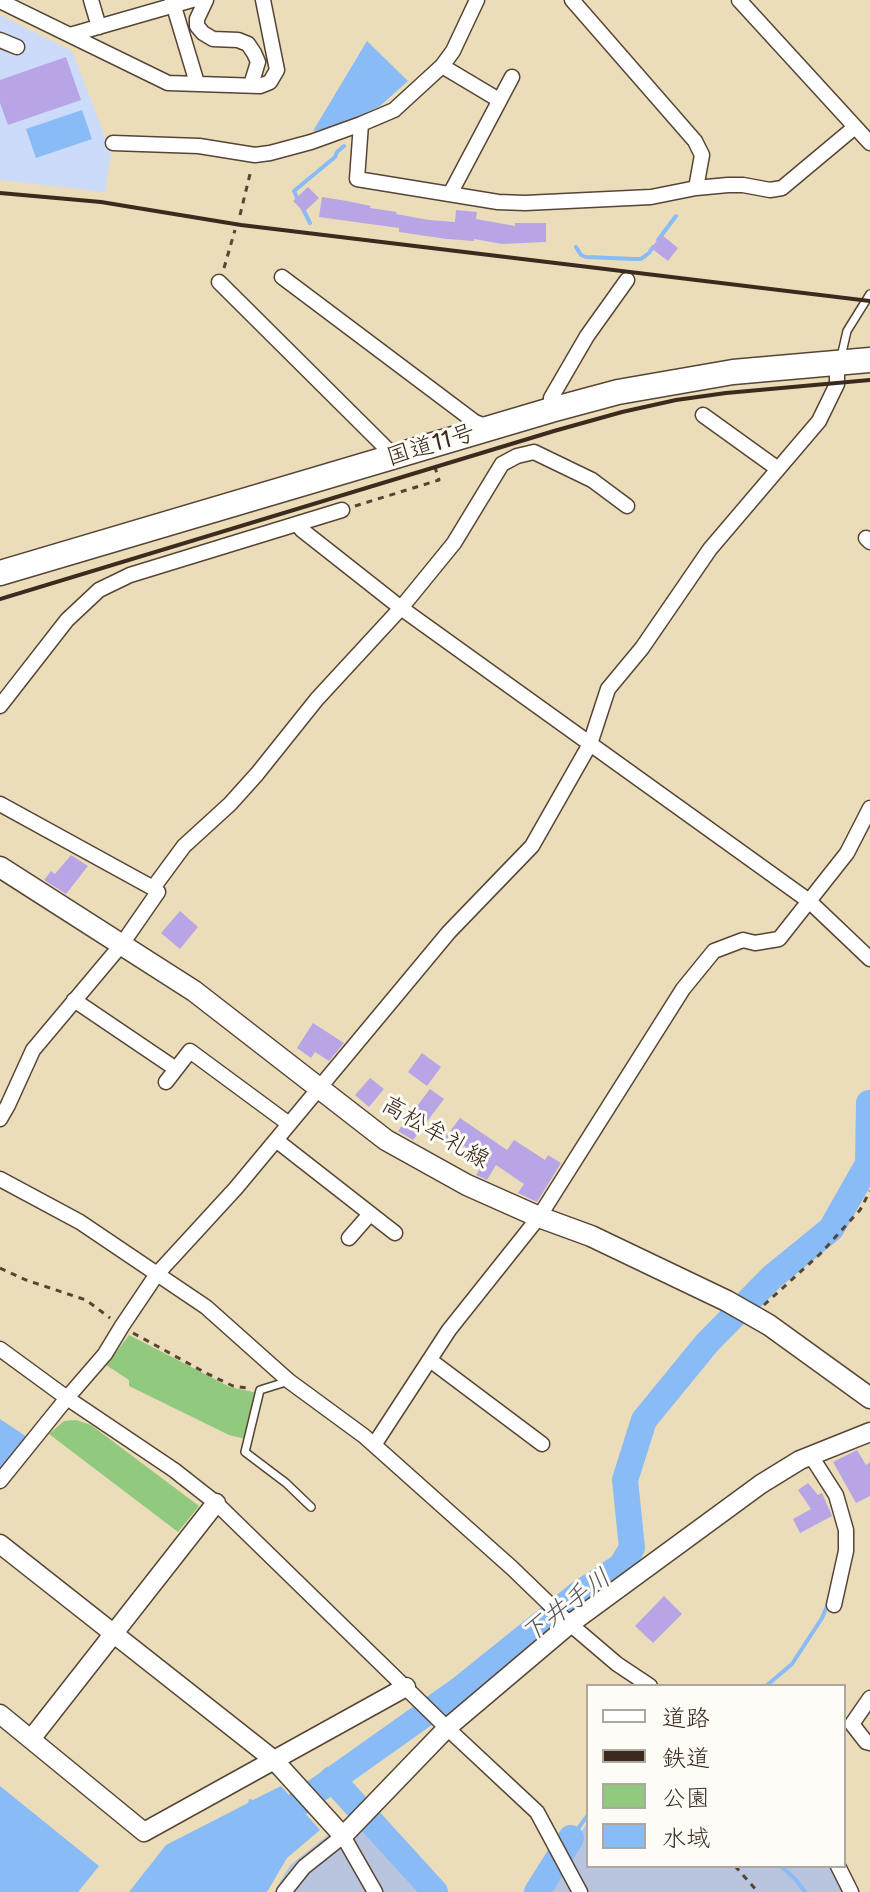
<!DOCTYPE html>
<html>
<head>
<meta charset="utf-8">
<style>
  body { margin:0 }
  #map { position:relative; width:870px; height:1892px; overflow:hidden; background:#ecddba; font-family:"Shantell Sans","Klee One",sans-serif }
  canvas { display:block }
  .legend { position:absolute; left:586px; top:1684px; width:260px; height:184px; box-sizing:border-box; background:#fdfcf7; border:2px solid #afa8a0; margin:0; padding:10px 14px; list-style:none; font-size:24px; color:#3b2a1e }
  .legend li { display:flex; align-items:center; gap:16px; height:40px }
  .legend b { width:40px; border:2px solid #afa8a0 }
</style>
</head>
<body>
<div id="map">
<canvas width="870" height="1892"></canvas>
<ul class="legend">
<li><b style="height:10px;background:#fff"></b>道路</li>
<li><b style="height:10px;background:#3b2a1e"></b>鉄道</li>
<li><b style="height:22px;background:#91ca7e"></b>公園</li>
<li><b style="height:22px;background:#89bbf6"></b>水域</li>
</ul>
</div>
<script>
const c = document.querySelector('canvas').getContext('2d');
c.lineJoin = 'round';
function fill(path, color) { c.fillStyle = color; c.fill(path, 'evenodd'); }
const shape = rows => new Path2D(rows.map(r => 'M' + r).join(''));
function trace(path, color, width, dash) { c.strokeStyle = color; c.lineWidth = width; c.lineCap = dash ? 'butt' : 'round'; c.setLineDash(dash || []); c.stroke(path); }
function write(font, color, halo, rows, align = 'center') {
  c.font = font + ' "Shantell Sans","Klee One",sans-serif'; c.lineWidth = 6; c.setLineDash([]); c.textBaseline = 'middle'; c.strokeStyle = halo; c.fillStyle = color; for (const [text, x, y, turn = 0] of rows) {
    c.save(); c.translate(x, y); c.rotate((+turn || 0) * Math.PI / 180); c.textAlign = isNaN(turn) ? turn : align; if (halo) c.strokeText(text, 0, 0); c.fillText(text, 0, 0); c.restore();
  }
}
const built = shape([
  [0,15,72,51,111,152,105,192,0,180]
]);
const industrial = shape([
  [353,1815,429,1892,274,1892,290,1865],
  [588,1822,588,1866,835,1866,848,1892,540,1892]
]);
const green = shape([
  [129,1335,230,1387,258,1393,245,1439,229,1435,129,1386,129,1380,103,1363,114,1355],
  [76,1420,91,1425,199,1506,178,1532,49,1434,64,1421]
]);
const water = shape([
  [367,41,408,81,380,106,339,126,313,131],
  [82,110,92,139,36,158,26,129],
  [0,1419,27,1437,0,1470],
  [0,1786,99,1866,78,1892,0,1892],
  [281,1786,320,1830,287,1858,267,1892,129,1892,166,1845,248,1803,249,1799,253,1800]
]);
const stream = shape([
  [298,200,294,191,335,157,337,152,344,146],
  [302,207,310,223],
  [658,240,676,216],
  [576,247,581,255,586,257,634,259,641,259,649,253,653,247],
  [869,1103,870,1099],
  [766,1686,792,1664,822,1618,828,1604],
  [571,1838,588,1815],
  [781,1866,796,1880,805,1892]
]);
const river = shape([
  [332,1779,435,1892],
  [270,1824,463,1687,580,1593,621,1566,632,1548,625,1480,644,1420,707,1343,772,1277,831,1229,868,1164,869,1103],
  [537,1892,571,1838]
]);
const building = shape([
  [66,57,81,100,8,125,0,103,0,80],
  [308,187,319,198,304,212,293,201],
  [322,197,347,201,371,206,370,208,397,212,396,214,429,220,455,222,456,210,477,212,476,219,515,226,515,223,546,223,546,242,502,244,474,239,474,241,447,239,399,232,399,228,319,217],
  [662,235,678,248,668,261,651,248],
  [71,855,88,866,66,894,44,880,51,871,55,874],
  [180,911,198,927,180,949,161,933],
  [313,1023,344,1043,329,1061,315,1052,311,1058,297,1048],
  [422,1053,441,1067,427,1086,408,1072],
  [370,1078,384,1089,369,1107,355,1095],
  [430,1089,444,1099,413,1140,398,1131],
  [460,1118,507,1150,514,1140,545,1160,548,1155,561,1163,537,1202,518,1193,524,1184,496,1165,487,1180,476,1175,485,1160,464,1146,460,1151,444,1139],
  [857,1450,866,1465,870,1462,870,1496,856,1503,833,1462],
  [808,1483,818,1495,822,1493,832,1516,800,1533,793,1519,811,1509,798,1490],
  [664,1596,682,1614,653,1643,635,1626]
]);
const path = shape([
  [240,215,251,170],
  [224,268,235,230],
  [355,506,439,480,434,464],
  [0,1268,26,1280,86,1300,110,1318],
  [764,1305,820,1254,860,1210,870,1191],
  [133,1333,206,1373,233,1386,248,1388],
  [735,1866,758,1892]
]);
const lane = shape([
  [841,357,847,331,870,294],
  [289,1381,260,1390,245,1452,286,1483,311,1507]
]);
const street = shape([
  [91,0,99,27],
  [172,0,197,83],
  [206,0,197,19,197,26,203,33,213,39,238,40,248,44,254,53,258,62,251,85],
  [477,0,453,51,442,66,394,110,361,124,357,179,498,202,525,203,651,197,696,188,728,185,743,185,770,190,782,188,855,127],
  [572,0,695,141,702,155,696,188],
  [739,0,870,143],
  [0,1,168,83,260,86,270,82,277,70,263,0],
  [70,35,192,0],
  [0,40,17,47],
  [442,66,499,100],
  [113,143,199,146,255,155,270,153,311,142,361,124],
  [450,194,512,77],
  [282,277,475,422,490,428],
  [219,282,387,449,393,457],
  [551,410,551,398,587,336,627,280],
  [703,415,778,469],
  [297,524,302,530,401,608,809,901,870,959],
  [866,538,870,542],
  [0,706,67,620,99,590,130,575,342,510],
  [0,804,153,888],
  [74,1000,176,1069],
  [166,1082,190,1051,289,1124],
  [0,1119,8,1105,33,1050,122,944,158,892,153,888,184,846,230,804,257,774,317,699,401,608,454,543,502,464,517,456,534,452,592,480,627,506],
  [276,1140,395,1233],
  [0,1179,80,1222,206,1307,289,1381,364,1436,512,1568,570,1624,617,1664,650,1686],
  [349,1238,370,1214],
  [0,1349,67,1398,174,1470,216,1503,447,1728,537,1812,580,1892],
  [430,1360,542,1444],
  [374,1445,449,1330,539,1217,683,989,714,951,743,940,755,943,779,939,847,853,870,808],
  [811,1456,836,1495,846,1530,846,1551,834,1605],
  [0,1481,67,1398,105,1354,122,1326,157,1274,236,1188,449,932,532,846,590,744,608,689,642,648,710,549,819,421,837,384,837,371,839,363],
  [870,1698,852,1724,866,1742,870,1743],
  [838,1866,851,1892],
  [284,1892,304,1867,343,1836,375,1892]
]);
const secondary = shape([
  [0,1544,274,1760,343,1836,447,1728,570,1624,761,1484,800,1460,870,1432],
  [0,1714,144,1832,406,1687],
  [31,1739,216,1503]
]);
const primary = shape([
  [0,867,194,991,386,1140,467,1185,539,1217,591,1236,727,1301,769,1325,870,1398]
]);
const highway = shape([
  [0,573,551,410,618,392,733,372,870,360]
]);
const rail = shape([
  [0,193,101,202,241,225,870,301],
  [0,599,554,431,622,412,676,400,726,393,870,380]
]);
const streetNames = [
  ["国道11号",431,446,-17],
  ["高松牟礼線",435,1133,30]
];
const waterNames = [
  ["下井手川",567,1607,-37]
];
fill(built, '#cddbfa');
fill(industrial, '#b9c5de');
fill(green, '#91ca7e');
fill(water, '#89bbf6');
trace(stream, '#89bbf6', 4);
trace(river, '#89bbf6', 26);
fill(building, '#b7a5e5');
trace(lane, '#564535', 10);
trace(street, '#564535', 17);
trace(secondary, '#564535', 21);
trace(primary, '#564535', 23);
trace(highway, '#564535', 27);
trace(path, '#564535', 3, [6, 6]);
trace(lane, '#fff', 7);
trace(street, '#fff', 14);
trace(secondary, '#fff', 18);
trace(primary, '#fff', 20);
trace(highway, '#fff', 24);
trace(rail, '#3b2a1e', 4);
write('24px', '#3b2a1e', '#fdfcf7', streetNames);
write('italic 26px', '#52565f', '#fdfcf7', waterNames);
</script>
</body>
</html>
